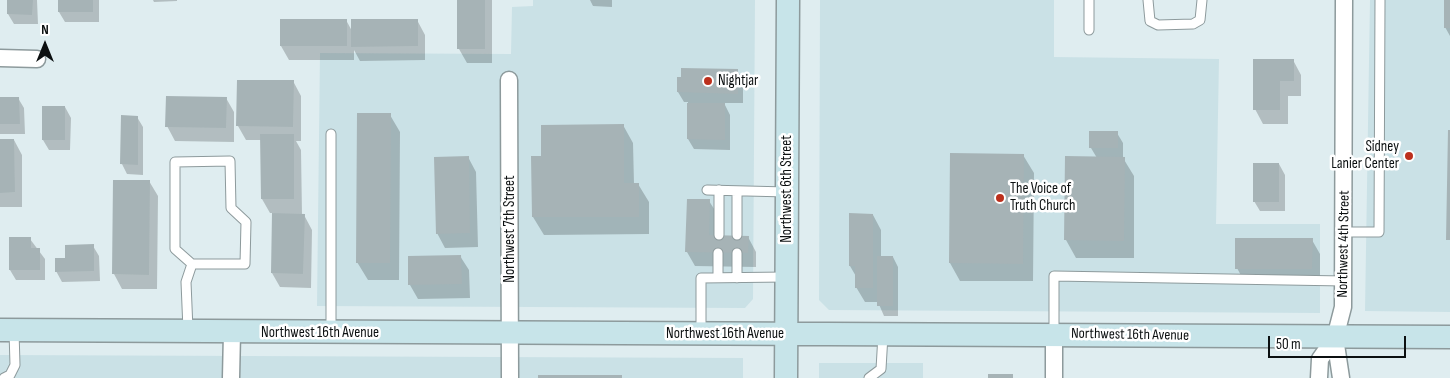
<!DOCTYPE html>
<html>
<head>
<meta charset="utf-8">
<style>
  body { margin:0 }
  #map { position:relative; width:1450px; height:378px; overflow:hidden; background:#dfedf0; font-family:"Sofia Sans Condensed",sans-serif }
  canvas { display:block }
  .north { position:absolute; left:20px; top:20px; width:50px; height:50px; -webkit-text-stroke:4px #fff; paint-order:stroke; rotate:0deg; font-size:14px; font-weight:700; line-height:20px; text-align:center; color:#0c1011 }
  .north::after { content:''; display:block; margin:auto; width:18px; height:22px; background:#0c1011; clip-path:polygon(50% 0,100% 100%,50% 72%,0 100%) }
  .scale { position:absolute; left:1268px; top:336px; width:138px; height:22px; box-sizing:border-box; border:2px solid #0c1011; border-top:0; padding-left:6px; font-size:15px; line-height:18px; white-space:nowrap; color:#0c1011; -webkit-text-stroke:4px #fff; paint-order:stroke }
</style>
</head>
<body>
<div id="map">
<canvas width="1450" height="378"></canvas>
<div class="north">N</div>
<div class="scale">50 m</div>
</div>
<script>
const c = document.querySelector('canvas').getContext('2d');
c.lineJoin = 'round';
function fill(path, color) { c.fillStyle = color; c.fill(path, 'evenodd'); }
const shape = rows => new Path2D(rows.map(r => 'M' + r).join(''));
function trace(path, color, width, dash) { c.strokeStyle = color; c.lineWidth = width; c.lineCap = dash ? 'butt' : 'round'; c.setLineDash(dash || []); c.stroke(path); }
function write(font, color, halo, rows, align = 'center') {
  c.font = font + ' "Sofia Sans Condensed",sans-serif'; c.lineWidth = 5; c.setLineDash([]); c.textBaseline = 'middle'; c.strokeStyle = halo; c.fillStyle = color; for (const [text, x, y, turn = 0] of rows) {
    c.save(); c.translate(x, y); c.rotate((+turn || 0) * Math.PI / 180); c.textAlign = isNaN(turn) ? turn : align; if (halo) c.strokeText(text, 0, 0); c.fillText(text, 0, 0); c.restore();
  }
}
const built = shape([
  [533,0,755,0,753,299,745,308,317,306,320,53,511,54,512,7,533,6],
  [820,0,1054,0,1054,57,1219,59,1216,224,1320,224,1320,313,829,310,819,300],
  [1370,0,1450,0,1450,312,1365,311],
  [0,355,743,358,743,378,0,378],
  [819,363,923,363,923,378,819,378]
]);
const shadow = shape([
  [8,0,37,0,38,24,14,24,8,14],
  [59,0,99,0,99,22,65,22,59,12],
  [153,0,177,0,177,1,154,2],
  [458,0,492,0,492,63,467,63,459,49],
  [590,0,612,0,612,7,593,6],
  [1445,0,1450,0,1450,36,1445,27],
  [346,20,352,31,417,20,425,35,425,60,360,61,354,50,354,60,289,60,281,46],
  [1293,60,1301,75,1301,96,1288,96,1288,124,1263,124,1255,109],
  [737,70,743,80,743,103,724,103,730,115,730,150,694,149,688,139,688,102,684,102,678,92],
  [293,81,301,96,301,141,296,141,301,150,302,215,304,215,312,230,311,288,280,287,272,273,274,213,270,213,262,199,262,140,246,140,238,126],
  [0,98,18,98,24,108,25,134,0,134],
  [226,98,234,112,234,142,175,141,167,126],
  [65,107,71,118,70,150,49,150,43,140],
  [390,115,400,132,399,280,368,280,357,262],
  [137,117,143,127,143,175,127,174,122,164],
  [623,125,633,143,634,184,638,184,649,202,649,234,544,235,533,217,533,157,543,157],
  [1117,133,1123,143,1123,158,1134,176,1134,258,1076,258,1066,240,1097,158,1091,148],
  [0,140,14,140,22,155,22,207,0,207],
  [1023,155,1034,173,1033,281,960,281,950,263],
  [468,157,476,172,478,247,445,248,437,233],
  [1279,164,1285,175,1285,211,1260,211,1254,201],
  [114,181,149,181,158,196,157,289,122,289,114,274],
  [709,201,718,215,717,236,748,237,756,252,756,267,695,266,687,252],
  [873,215,881,230,881,257,893,257,898,267,898,316,884,316,878,302,865,302,856,287,857,278,850,266],
  [30,239,45,259,45,280,16,280,10,270],
  [1312,240,1320,254,1320,283,1245,283,1237,268],
  [93,246,99,256,100,281,62,282,56,271,66,260],
  [460,256,469,270,470,298,418,299,410,285]
]);
const building = shape([
  [7,0,33,0,32,15,7,14],
  [58,0,93,0,93,12,58,12],
  [457,0,485,0,485,49,457,49],
  [1444,0,1450,0,1450,28,1444,28],
  [280,19,347,19,347,46,280,46],
  [351,19,418,19,418,46,351,47],
  [1253,59,1294,59,1294,81,1280,81,1280,110,1253,110],
  [681,68,738,69,738,94,677,92,677,77,681,77],
  [237,80,294,80,293,127,236,126],
  [166,96,227,97,226,128,165,127],
  [0,97,19,97,20,124,0,124],
  [687,103,725,103,725,140,687,139],
  [42,106,65,106,65,140,42,140],
  [357,113,391,113,390,263,356,263],
  [121,115,138,116,138,165,120,164],
  [624,124,624,183,639,183,639,217,532,217,531,156,541,156,541,125],
  [1448,130,1450,130,1450,240,1446,240],
  [1089,131,1118,131,1118,148,1089,148],
  [260,134,294,134,294,199,261,199],
  [0,139,14,139,15,192,0,193],
  [950,153,1024,154,1023,264,949,263],
  [469,156,470,233,436,234,434,157],
  [1065,156,1125,157,1124,241,1064,240],
  [1253,163,1279,163,1279,202,1253,202],
  [113,180,150,180,149,275,112,274],
  [687,199,710,199,709,235,749,236,748,253,685,252],
  [272,213,305,214,303,274,271,273],
  [849,213,873,214,873,288,855,288,855,266,849,266],
  [9,237,31,237,31,248,40,248,40,270,9,270],
  [1235,238,1313,238,1312,269,1235,269],
  [94,244,94,271,55,272,55,258,65,258,65,245],
  [461,255,462,284,408,285,408,256],
  [877,256,893,256,893,306,877,306],
  [988,374,1013,374,1013,378,988,378],
  [538,375,622,375,622,378,538,378]
]);
const lane = shape([
  [1148,0,1150,21,1158,25,1193,24,1200,20,1202,0],
  [1089,30,1089,0],
  [707,190,787,192],
  [1344,232,1379,232,1380,0],
  [719,235,719,190],
  [737,235,737,191],
  [718,253,718,278],
  [737,253,737,278],
  [188,330,186,282,192,264,245,264,246,222,231,208,230,161,175,162,175,249,192,264],
  [331,331,331,134],
  [701,334,701,278,786,277],
  [1054,334,1054,276,1344,281],
  [4,378,10,375,15,365,14,331],
  [869,378,881,369,883,335]
]);
const street = shape([
  [0,58,37,59],
  [509,80,510,378],
  [1335,338,1341,378],
  [231,378,232,333],
  [1054,378,1054,334],
  [1319,378,1320,359,1335,338,1343,307,1344,0]
]);
const secondary = shape([
  [0,330,1450,337],
  [786,378,788,0]
]);
const markers = [
  [708,81,5,"#bc301d"],
  [1409,156,5,"#bc301d"],
  [1000,198,5,"#bc301d"]
];
const poiNames = [
  ["Nightjar",718,81],
  ["Sidney",1399,147,"right"],
  ["Lanier Center",1399,164,"right"],
  ["The Voice of",1010,189],
  ["Truth Church",1010,206]
];
const streetNames = [
  ["Northwest 6th Street",787,189,-90],
  ["Northwest 7th Street",510,229,-90],
  ["Northwest 4th Street",1344,244,-89],
  ["Northwest 16th Avenue",320,333],
  ["Northwest 16th Avenue",725,334],
  ["Northwest 16th Avenue",1130,335,1]
];
fill(built, '#cae1e6');
fill(shadow, '#0003');
fill(building, '#a6b3b6');
trace(lane, '#8d9a9c', 11);
trace(street, '#8d9a9c', 19);
trace(secondary, '#8d9a9c', 25);
trace(lane, '#fff', 9);
trace(street, '#fff', 16);
trace(secondary, '#c7e4e9', 22);
for (const [x, y, r, color] of markers) { const dot = new Path2D(); dot.arc(x, y, r, 0, 2 * Math.PI); c.fillStyle = color; c.fill(dot); trace(dot, '#fff', 2); }
write('15px', '#0c1011', '#fff', poiNames, 'left');
write('15px', '#0c1011', '#fff', streetNames);
</script>
</body>
</html>
